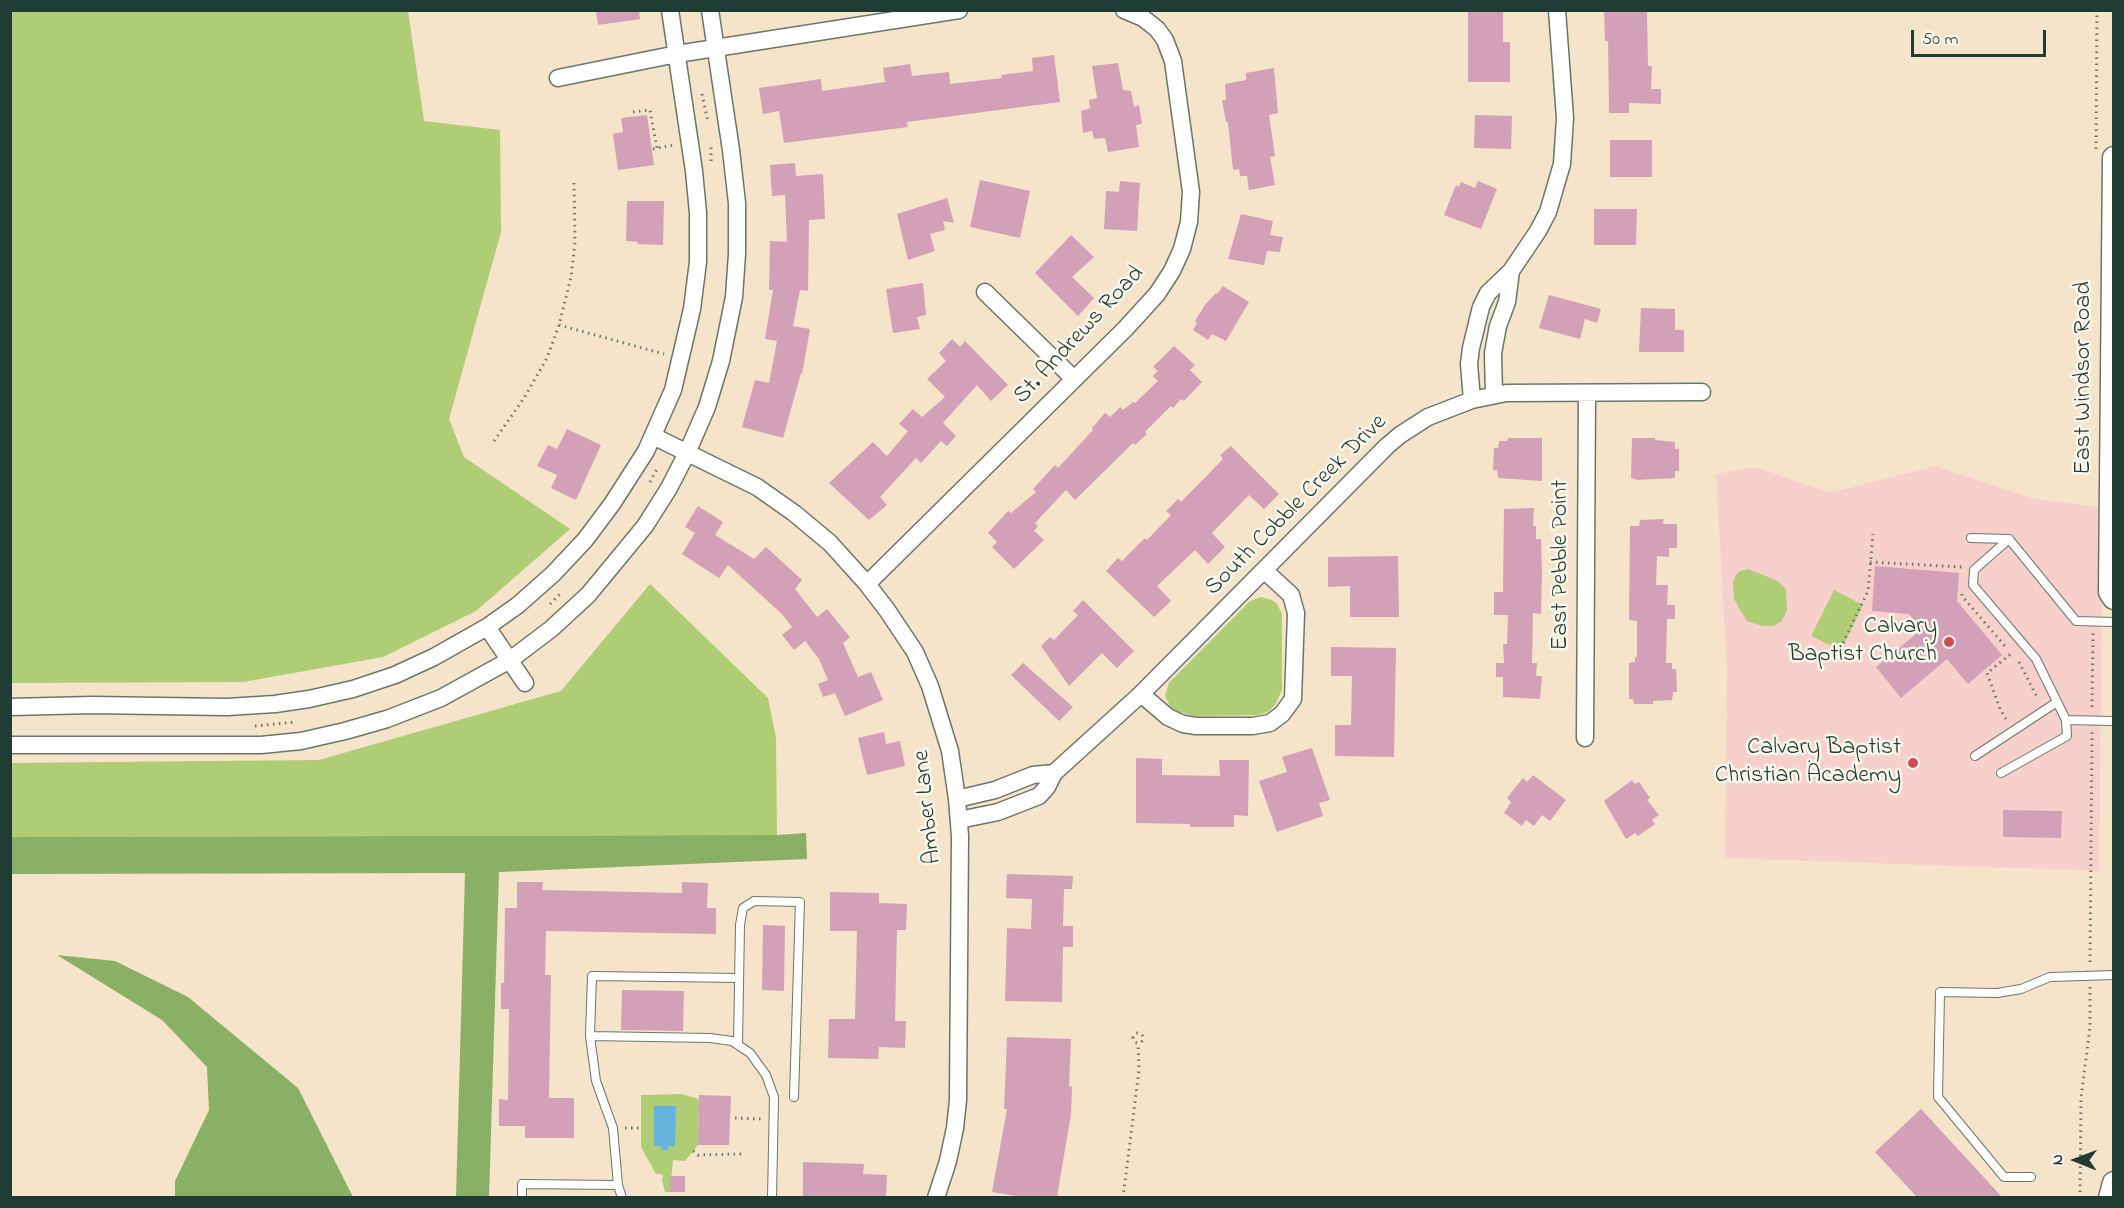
<!DOCTYPE html>
<html>
<head>
<meta charset="utf-8">
<style>
  body { margin:0 }
  #map { position:relative; width:2124px; height:1208px; overflow:hidden; background:#f5e3ca; font-family:"Indie Flower",sans-serif }
  canvas { display:block }
  .frame { position:absolute; inset:0; border:12px solid #1f3d34; pointer-events:none }
  .north { position:absolute; left:2046px; top:1130px; width:60px; height:60px; -webkit-text-stroke:4px #fbf7ec; paint-order:stroke; rotate:271deg; font-size:16px; font-weight:700; line-height:24px; text-align:center; color:#1f3d34 }
  .north::after { content:''; display:block; margin:auto; width:21px; height:27px; background:#1f3d34; clip-path:polygon(50% 0,100% 100%,50% 72%,0 100%) }
  .scale { position:absolute; left:1911px; top:30px; width:135px; height:27px; box-sizing:border-box; border:3px solid #1f3d34; border-top:0; padding-left:8px; font-size:18px; line-height:21px; white-space:nowrap; color:#1f3d34; -webkit-text-stroke:4px #fbf7ec; paint-order:stroke }
</style>
</head>
<body>
<div id="map">
<canvas width="2124" height="1208"></canvas>
<div class="frame"></div>
<div class="north">N</div>
<div class="scale">50 m</div>
</div>
<script>
const c = document.querySelector('canvas').getContext('2d');
c.lineJoin = 'round';
function fill(path, color) { c.fillStyle = color; c.fill(path, 'evenodd'); }
const shape = rows => new Path2D(rows.map(r => 'M' + r).join(''));
function trace(path, color, width, dash) { c.strokeStyle = color; c.lineWidth = width; c.lineCap = dash ? 'butt' : 'round'; c.setLineDash(dash || []); c.stroke(path); }
function write(font, color, halo, rows, align = 'center') {
  c.font = font + ' "Indie Flower",sans-serif'; c.lineWidth = 5; c.setLineDash([]); c.textBaseline = 'middle'; c.strokeStyle = halo; c.fillStyle = color; for (const [text, x, y, turn = 0] of rows) {
    c.save(); c.translate(x, y); c.rotate((+turn || 0) * Math.PI / 180); c.textAlign = isNaN(turn) ? turn : align; if (halo) c.strokeText(text, 0, 0); c.fillText(text, 0, 0); c.restore();
  }
}
const built = shape([
  [1936,466,2034,499,2103,507,2099,871,1725,858,1727,668,1716,474,1756,467,1830,493]
]);
const green = shape([
  [10,11,408,11,424,121,500,130,501,232,449,419,464,457,570,529,476,611,383,657,243,682,11,683],
  [1748,569,1778,581,1786,589,1787,610,1781,622,1773,626,1762,626,1747,621,1734,599,1733,582,1736,575,1740,571],
  [650,584,768,698,776,738,777,835,11,837,10,763,319,760,561,691],
  [1834,590,1863,605,1841,650,1811,636],
  [1261,597,1272,600,1277,604,1282,614,1282,690,1275,705,1269,711,1259,715,1194,716,1176,711,1170,706,1165,696,1169,683,1250,601],
  [681,1094,699,1099,698,1145,685,1161,673,1160,670,1192,665,1192,662,1181,663,1176,661,1174,656,1174,641,1147,641,1095]
]);
const forest = shape([
  [806,833,807,859,499,872,489,1197,456,1197,465,873,11,874,11,837,777,835],
  [57,955,115,961,188,997,298,1088,353,1197,175,1197,175,1181,209,1110,207,1067,162,1020]
]);
const water = shape([
  [654,1106,676,1106,675,1147,668,1146,668,1150,661,1150,661,1146,654,1146]
]);
const building = shape([
  [596,10,639,10,640,19,598,25],
  [1468,10,1503,10,1503,42,1510,42,1510,82,1468,82],
  [1604,10,1647,10,1648,66,1652,66,1651,89,1661,89,1661,104,1629,103,1629,113,1609,113,1608,41,1605,41],
  [1054,55,1060,102,907,122,908,127,784,143,779,111,763,114,759,88,821,79,822,91,885,82,883,68,910,64,912,76,949,72,950,84,1002,78,1001,75,1033,71,1032,58],
  [1118,63,1123,90,1131,91,1134,107,1139,105,1142,124,1136,125,1139,147,1108,152,1105,138,1094,139,1092,131,1083,133,1081,111,1090,108,1089,100,1097,98,1092,66],
  [1274,68,1278,113,1269,115,1275,156,1270,157,1275,185,1249,190,1247,176,1240,176,1239,169,1233,170,1228,122,1226,122,1222,100,1226,100,1225,84,1246,80,1246,73],
  [647,115,654,165,618,170,613,134,623,132,621,118],
  [1475,115,1512,116,1511,149,1474,148],
  [1610,140,1652,140,1652,177,1610,177],
  [795,163,796,176,823,174,825,219,809,220,808,291,800,290,793,326,810,329,802,374,801,373,783,438,742,427,755,380,769,383,777,341,765,339,773,290,769,290,770,241,787,242,785,195,772,196,770,165],
  [980,180,1030,191,1020,238,970,227],
  [1120,181,1140,183,1137,231,1104,229,1106,191,1119,192],
  [1478,181,1497,189,1481,229,1444,215,1456,185,1459,187,1461,182,1475,188],
  [947,198,954,223,943,221,945,230,930,234,935,251,908,260,897,214],
  [627,201,664,201,663,245,637,244,638,242,626,241],
  [1594,209,1637,209,1636,245,1594,245],
  [1241,214,1273,221,1270,235,1283,237,1280,252,1267,251,1264,265,1228,259],
  [1071,235,1094,257,1072,277,1094,298,1078,316,1035,273],
  [923,283,926,315,917,317,920,329,893,333,886,289],
  [1223,286,1249,302,1226,341,1212,334,1208,340,1193,330,1197,323,1195,321,1205,305,1216,293,1217,294],
  [1549,295,1601,309,1597,323,1585,319,1580,339,1539,328],
  [1641,308,1675,309,1675,330,1684,330,1684,352,1639,352],
  [952,339,960,347,965,341,1008,385,991,401,977,385,943,423,956,436,947,446,941,441,921,463,916,458,880,497,887,505,869,520,829,483,873,442,887,456,908,431,899,424,913,409,922,417,945,397,927,379,946,361,939,353],
  [1174,346,1195,365,1190,370,1202,382,1184,401,1181,399,1173,408,1171,406,1145,432,1147,434,1135,445,1133,443,1075,500,1066,490,1035,523,1038,526,1034,531,1044,540,1014,569,992,547,997,542,988,533,1008,511,1011,513,1036,492,1033,489,1055,465,1058,468,1093,430,1092,428,1105,413,1110,417,1120,407,1123,410,1133,402,1135,403,1158,381,1153,376,1158,371,1153,367],
  [567,429,601,445,576,500,551,488,557,475,537,466,548,445,557,449],
  [1508,438,1542,438,1542,481,1498,478,1497,470,1493,470,1494,448,1498,448,1499,441,1507,441],
  [1632,438,1655,438,1655,440,1675,442,1675,449,1679,449,1679,471,1675,471,1675,478,1636,480,1636,479,1631,478],
  [1231,446,1279,494,1264,509,1249,495,1212,533,1225,547,1208,564,1195,550,1157,586,1171,601,1154,617,1106,571,1118,558,1122,561,1145,538,1147,540,1171,515,1166,511,1178,499,1181,502,1223,459,1220,455],
  [698,506,723,522,715,535,754,559,766,547,802,580,795,589,817,617,827,609,850,637,843,643,858,677,871,672,883,700,845,716,835,693,823,697,818,684,828,680,819,659,805,641,794,650,782,635,792,627,782,614,728,565,719,578,682,554,695,533,685,527],
  [1534,508,1533,526,1536,526,1536,539,1541,539,1542,573,1541,614,1533,613,1532,663,1537,663,1536,676,1542,676,1540,699,1503,697,1503,677,1496,677,1496,663,1504,663,1503,644,1507,644,1508,615,1494,615,1494,592,1503,592,1504,509],
  [1664,519,1663,524,1677,524,1677,548,1669,548,1669,557,1657,556,1656,585,1668,585,1667,605,1675,605,1675,619,1667,619,1666,663,1672,663,1672,669,1676,669,1677,692,1673,692,1672,700,1653,701,1653,704,1634,704,1633,699,1629,699,1629,663,1635,662,1635,657,1637,657,1637,621,1629,620,1630,526,1639,526,1640,520],
  [1398,556,1399,617,1350,617,1350,586,1328,587,1328,557],
  [1875,566,1959,573,1957,601,2002,655,1968,684,1947,659,1901,698,1876,667,1922,629,1909,614,1872,611],
  [1083,600,1134,651,1117,668,1102,653,1069,686,1041,646,1050,637,1054,640,1078,615,1073,611],
  [1331,647,1396,648,1394,757,1335,756,1335,725,1351,725,1352,676,1331,676],
  [1023,663,1073,707,1059,721,1011,675],
  [884,732,886,744,900,741,905,766,867,775,858,738],
  [1312,748,1330,800,1319,803,1323,816,1277,832,1259,781,1287,772,1282,757],
  [1136,758,1162,759,1162,775,1220,776,1219,760,1249,760,1248,816,1234,815,1234,827,1190,827,1190,824,1136,823],
  [1533,775,1566,800,1550,821,1542,815,1534,826,1526,820,1522,826,1504,813,1511,802,1507,798,1523,778,1527,782],
  [1632,780,1635,784,1639,782,1650,798,1647,800,1659,815,1652,820,1655,824,1638,836,1635,833,1626,839,1604,801],
  [2003,810,2062,811,2061,838,2003,837],
  [1007,874,1073,876,1072,889,1064,889,1063,926,1073,926,1073,947,1063,947,1062,1002,1005,1001,1007,928,1031,929,1032,899,1006,898],
  [517,882,543,882,542,890,682,893,682,882,708,883,707,908,716,908,716,934,546,931,545,975,551,975,549,1098,574,1098,574,1138,525,1138,525,1126,499,1126,499,1099,508,1100,509,1009,501,1009,501,983,504,983,505,908,517,908],
  [830,892,879,893,879,903,907,904,906,930,897,930,895,1021,906,1021,905,1048,879,1047,878,1059,828,1058,829,1019,855,1019,857,931,830,931],
  [763,925,785,926,784,991,762,990],
  [622,990,684,991,683,1031,621,1030],
  [1007,1037,1071,1039,1069,1086,1072,1087,1071,1114,1057,1197,1022,1197,992,1192,1007,1109,1004,1109],
  [699,1095,731,1096,729,1145,698,1145],
  [1921,1109,2002,1197,1917,1197,1875,1152],
  [803,1162,864,1164,863,1174,887,1175,886,1197,803,1197],
  [670,1176,685,1176,685,1192,670,1192]
]);
const path = shape([
  [702,94,708,122],
  [633,112,650,110,657,148],
  [653,149,674,145],
  [2096,149,2097,10],
  [711,161,711,146],
  [559,325,664,354],
  [494,441,524,398,547,358,559,325,571,277,575,242,574,183],
  [650,482,657,469],
  [1870,562,1962,567],
  [1962,594,1962,596,2005,646],
  [550,604,562,592],
  [1843,643,1868,591,1873,534],
  [2019,662,2038,699],
  [2092,707,2093,633],
  [2006,719,2000,709,1987,673,2012,653],
  [255,726,296,722],
  [2090,962,2092,732],
  '1133 1038a5 5 0 1 1 10 0a5 5 0 1 1-10 0Z',
  [735,1118,763,1119],
  [625,1128,641,1128],
  [693,1151,698,1155,743,1154],
  [1123,1198,1139,1070,1138,1043],
  [2080,1198,2081,1098,2090,1027,2090,987]
]);
const lane = shape([
  [1971,538,2009,539],
  [2114,622,2076,621,2009,539,1974,570,1973,585,2036,659,2066,720,2114,721],
  [1975,756,2057,702],
  [2001,773,2067,736,2066,720],
  [590,1036,710,1038,732,1041,750,1053,766,1075,774,1097,772,1198],
  [738,1045,740,925,743,908,754,901,800,902,794,1097],
  [2031,1177,2004,1177,1938,1097,1940,992,1997,993,2021,989,2050,977,2114,975],
  [522,1198,522,1184,618,1185],
  [622,1198,618,1185,613,1128,596,1081,590,1036,592,976,739,978]
]);
const street = shape([
  [558,78,677,54,959,10],
  [985,292,1074,379],
  [1494,395,1493,353,1498,326,1507,302,1511,271],
  [1472,400,1469,364,1471,348,1481,307,1488,293,1511,271,1538,231,1548,212,1562,164,1565,118,1557,10],
  [653,436,757,487,794,513,830,543,867,584,887,610,915,652,930,686,950,751,957,799,960,836,958,1100,955,1128,948,1161,936,1198],
  [867,584,1126,328,1157,294,1172,271,1182,249,1189,222,1191,192,1173,61,1165,40,1157,29,1143,18,1124,10],
  [487,627,525,683],
  [1141,694,1168,717,1183,724,1196,726,1253,726,1270,723,1282,714,1293,699,1296,613,1291,595,1265,571],
  [10,707,92,705,227,707,275,704,309,699,353,689,395,675,434,657,487,627,518,605,553,574,585,540,612,504,646,451,673,390,692,309,698,262,698,213,694,171,670,10],
  [1585,738,1587,393],
  [10,745,261,745,301,741,345,731,387,719,441,698,510,660,551,629,588,595,645,526,669,488,687,453,707,407,721,361,734,297,737,254,737,203,731,150,710,10],
  [957,799,995,790,1033,775,1054,773],
  [959,820,998,812,1039,796,1047,787,1054,773,1141,694,1387,446,1400,435,1428,417,1472,400,1506,393,1702,392]
]);
const secondary = shape([
  [2114,158,2110,592,2114,598],
  [2110,1198,2114,1183]
]);
const markers = [
  [1949,642,6,"#d1495b"],
  [1913,763,6,"#d1495b"]
];
const streetNames = [
  ["St. Andrews Road",1080,336,-47],
  ["East Windsor Road",2085,378,-90],
  ["South Cobble Creek Drive",1297,506,-45],
  ["East Pebble Point",1562,565,-90],
  ["Amber Lane",929,807,-96]
];
const poiNames = [
  ["Calvary",1937,628],
  ["Baptist Church",1937,656],
  ["Calvary Baptist",1901,749],
  ["Christian Academy",1901,777]
];
fill(built, '#f7d0cc');
fill(green, '#aecd75');
fill(forest, '#8ab066');
fill(water, '#65b3df');
fill(building, '#d2a1b8');
trace(lane, '#6a7768', 10);
trace(street, '#6a7768', 19);
trace(secondary, '#6a7768', 25);
trace(path, '#6a7768', 3, [1.5, 4.5]);
trace(lane, '#fff', 8);
trace(street, '#fff', 16);
trace(secondary, '#fff', 22);
for (const [x, y, r, color] of markers) { const dot = new Path2D(); dot.arc(x, y, r, 0, 2 * Math.PI); c.fillStyle = color; c.fill(dot); trace(dot, '#fbf7ec', 2); }
write('24px', '#1f3d34', '#fbf7ec', streetNames);
write('24px', '#1f3d34', '#fbf7ec', poiNames, 'right');
</script>
</body>
</html>
